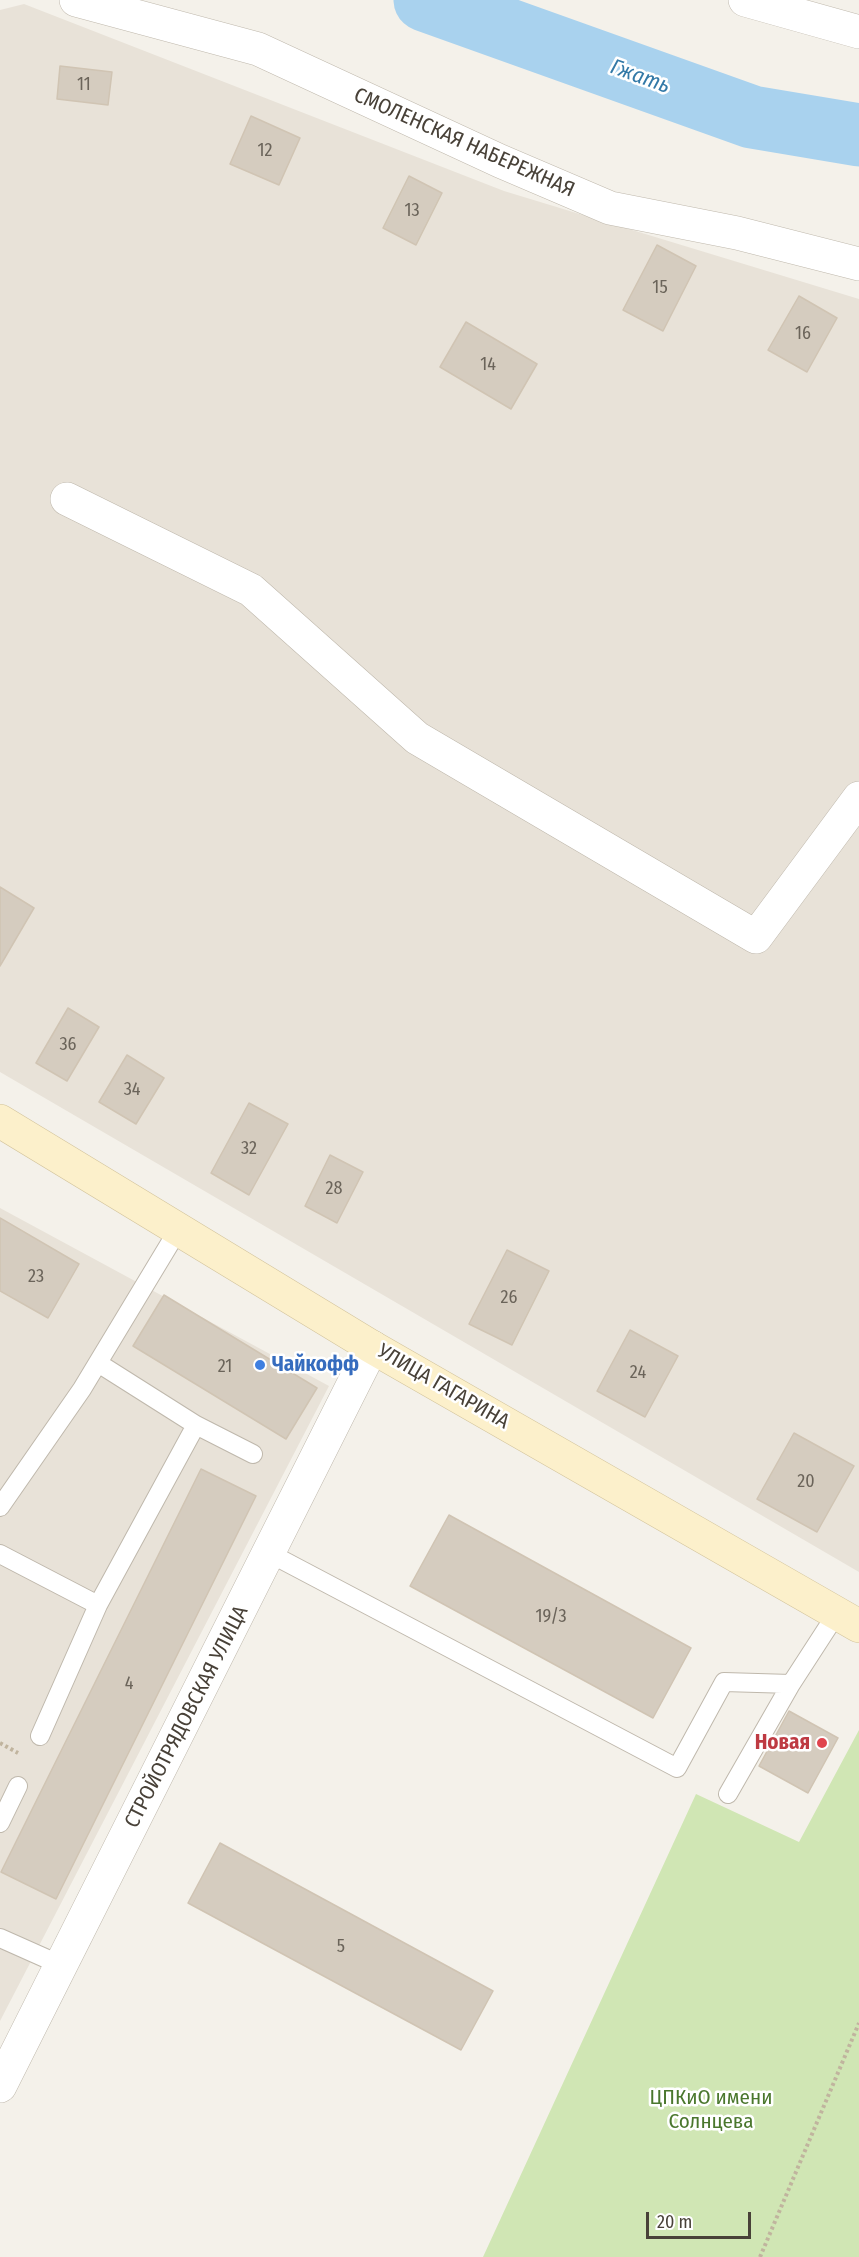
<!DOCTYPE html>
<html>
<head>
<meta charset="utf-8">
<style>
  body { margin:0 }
  #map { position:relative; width:859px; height:2257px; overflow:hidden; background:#f4f1ea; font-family:"Fira Sans Condensed",sans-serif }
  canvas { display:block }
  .scale { position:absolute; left:646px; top:2212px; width:105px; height:27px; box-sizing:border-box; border:3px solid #484138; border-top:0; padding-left:8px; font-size:18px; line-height:21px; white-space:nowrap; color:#484138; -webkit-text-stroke:4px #fff; paint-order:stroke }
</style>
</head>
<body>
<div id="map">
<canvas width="859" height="2257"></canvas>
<div class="scale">20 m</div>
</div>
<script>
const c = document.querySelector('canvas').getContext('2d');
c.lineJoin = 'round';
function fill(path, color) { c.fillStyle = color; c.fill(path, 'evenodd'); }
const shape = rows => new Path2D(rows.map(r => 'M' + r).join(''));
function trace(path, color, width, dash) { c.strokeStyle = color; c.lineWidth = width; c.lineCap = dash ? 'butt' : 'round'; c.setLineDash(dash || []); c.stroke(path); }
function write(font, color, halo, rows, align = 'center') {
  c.font = font + ' "Fira Sans Condensed",sans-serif'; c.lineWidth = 5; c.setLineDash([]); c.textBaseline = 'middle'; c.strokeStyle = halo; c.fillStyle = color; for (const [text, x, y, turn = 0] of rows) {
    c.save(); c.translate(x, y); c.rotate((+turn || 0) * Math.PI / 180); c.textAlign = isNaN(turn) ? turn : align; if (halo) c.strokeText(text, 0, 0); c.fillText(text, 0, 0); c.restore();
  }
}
const residential = shape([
  [24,4,504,191,859,299,859,1572,0,1072,0,10],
  [0,1208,329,1386,0,2021]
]);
const green = shape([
  [859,1730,859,2257,483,2257,696,1794,799,1842]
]);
const river = shape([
  [425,0,752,117,859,135]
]);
const building = shape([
  [60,66,112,72,108,105,57,99,60,66],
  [251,116,300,138,279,185,230,164,251,116],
  [409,176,442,193,416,245,383,228,409,176],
  [657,245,696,266,663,331,623,310,657,245],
  [799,296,837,318,807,372,768,350,799,296],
  [466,322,537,364,511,409,440,367,466,322],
  [0,887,34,908,0,966,0,887],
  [68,1008,99,1027,67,1081,36,1063,68,1008],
  [127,1055,164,1078,136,1124,99,1102,127,1055],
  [249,1103,288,1124,249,1195,211,1173,249,1103],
  [330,1155,363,1172,337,1223,305,1206,330,1155],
  [0,1218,79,1264,48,1318,0,1291,0,1218],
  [507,1250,549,1271,512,1345,469,1324,507,1250],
  [164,1295,317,1388,286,1439,133,1346,164,1295],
  [630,1330,678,1356,645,1417,597,1391,630,1330],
  [794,1433,854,1466,817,1532,757,1499,794,1433],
  [201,1469,256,1496,56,1899,1,1872,201,1469],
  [449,1515,691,1648,653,1718,410,1586,449,1515],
  [789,1711,838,1738,808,1793,759,1766,789,1711],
  [220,1843,493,1991,461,2050,188,1903,220,1843]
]);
const path = shape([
  [0,1743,18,1753],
  [760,2257,859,2023]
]);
const service = shape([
  [98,1363,196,1425,98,1605],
  [196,1425,253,1454],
  [0,1507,82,1389,178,1230],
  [269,1553,677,1768,724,1682,791,1684,837,1613],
  [0,1554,98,1605,40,1736],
  [728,1794,791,1684],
  [0,1823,18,1786],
  [0,1938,63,1966]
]);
const minor = shape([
  [76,0,258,49,500,161,610,208,737,233,859,264],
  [745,0,859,32],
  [67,499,251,590,417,738,756,937,859,798]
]);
const tertiary = shape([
  [0,2086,372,1347]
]);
const secondary = shape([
  [0,1121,372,1347,859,1626]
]);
const markers = [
  [260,1365,6,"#3f7fe0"],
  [822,1743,6,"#e0444e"]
];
const numberNames = [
  ["11",84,85],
  ["12",265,151],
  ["13",412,211],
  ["15",660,288],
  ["16",803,334],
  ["14",488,365],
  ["36",68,1045],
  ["34",132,1090],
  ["32",249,1149],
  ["28",334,1189],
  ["23",36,1277],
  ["26",509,1298],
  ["21",225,1367],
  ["24",638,1373],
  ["20",806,1482],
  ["19/3",551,1617],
  ["4",129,1684],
  ["5",341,1947]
];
const streetNames = [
  ["СМОЛЕНСКАЯ НАБЕРЕЖНАЯ",464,143,24],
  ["УЛИЦА ГАГАРИНА",443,1387,30],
  ["СТРОЙОТРЯДОВСКАЯ УЛИЦА",187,1717,-63]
];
const shopNames = [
  ["Чайкофф",272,1365]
];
const healthNames = [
  ["Новая",810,1743]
];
const parkNames = [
  ["ЦПКиО имени",711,2098],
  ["Солнцева",711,2122]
];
const waterNames = [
  ["Гжать",640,77,20]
];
fill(residential, '#e8e2d8');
fill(green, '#d0e6b4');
trace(river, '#a9d2ee', 63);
fill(building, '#d5ccbf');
trace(building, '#d0c4b3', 1.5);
trace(service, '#bfb8ac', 20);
trace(minor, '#bfb8ac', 34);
trace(tertiary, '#bfb8ac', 34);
trace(secondary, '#d2c39b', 34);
trace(path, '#c0b49e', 4, [3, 3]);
trace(service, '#fff', 18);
trace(minor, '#fff', 33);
trace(tertiary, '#fff', 33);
trace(secondary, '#fcf0cb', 33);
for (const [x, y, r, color] of markers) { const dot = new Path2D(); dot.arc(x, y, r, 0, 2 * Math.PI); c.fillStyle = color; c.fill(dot); trace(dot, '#fff', 2); }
write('18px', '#6b645a', null, numberNames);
write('21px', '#484138', '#fff', streetNames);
write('bold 21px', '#366cbe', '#fff', shopNames, 'left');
write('bold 21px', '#be3a42', '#fff', healthNames, 'right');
write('21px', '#4a772d', '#fff', parkNames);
write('italic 22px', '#3379a7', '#fff', waterNames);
</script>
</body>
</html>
